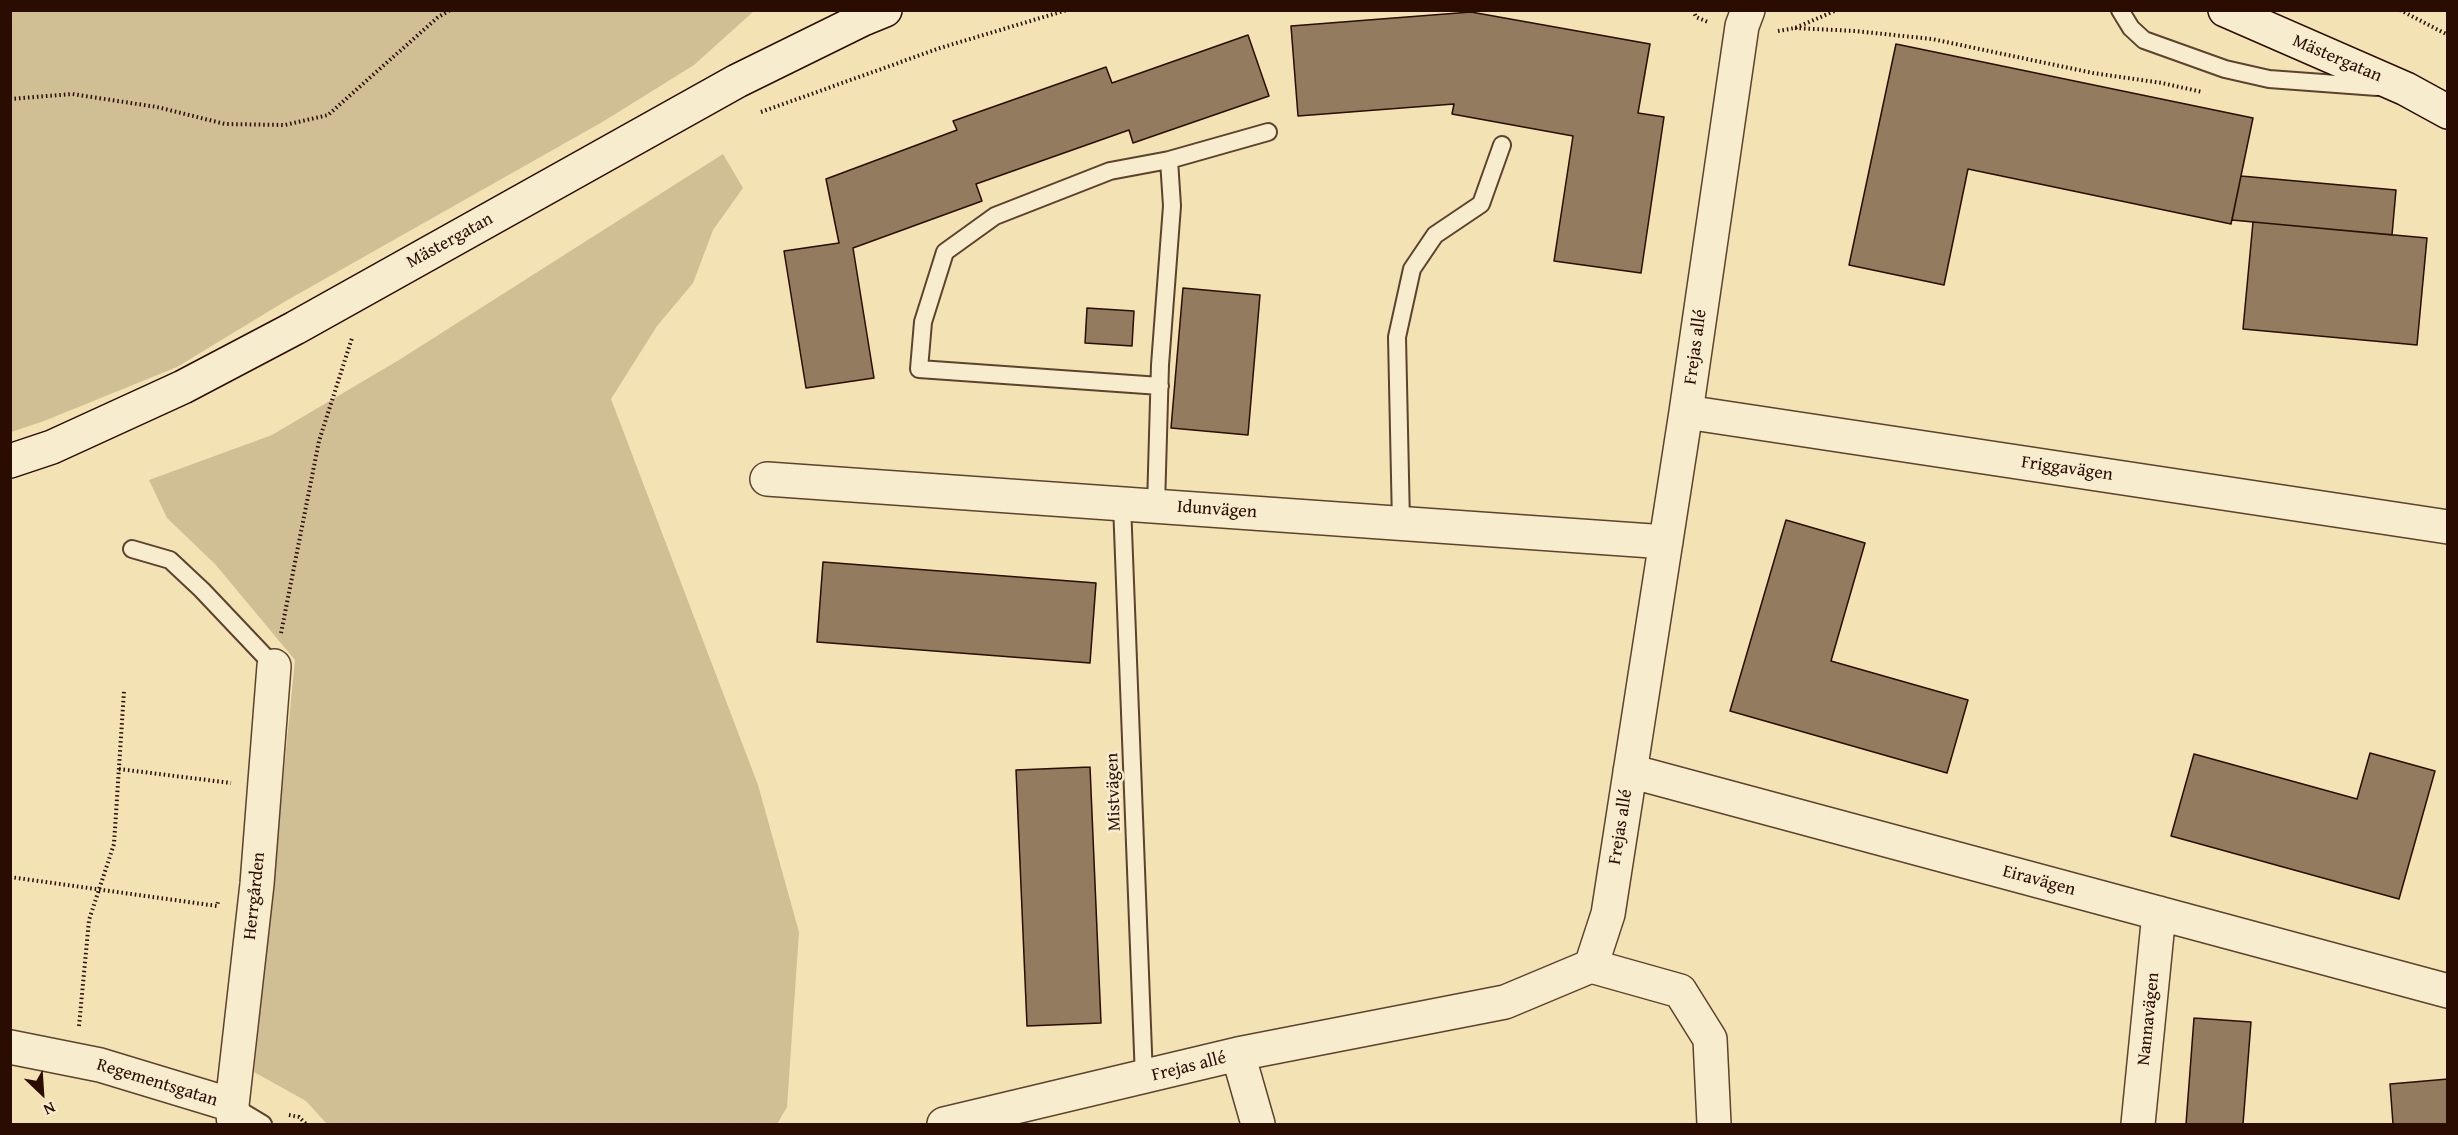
<!DOCTYPE html>
<html>
<head>
<meta charset="utf-8">
<style>
  body { margin:0 }
  #map { position:relative; width:2458px; height:1135px; overflow:hidden; background:#f2e2b4; font-family:"Gentium Book Plus",serif }
  canvas { display:block }
  .frame { position:absolute; inset:0; border:12px solid #2b0c00; pointer-events:none }
  .north { position:absolute; left:12px; top:1063px; width:60px; height:60px; -webkit-text-stroke:4px #f7ecce; paint-order:stroke; rotate:155deg; font-size:16px; font-weight:700; line-height:24px; text-align:center; color:#2b0c00 }
  .north::after { content:''; display:block; margin:auto; width:21px; height:27px; background:#2b0c00; clip-path:polygon(50% 0,100% 100%,50% 72%,0 100%) }
</style>
</head>
<body>
<div id="map">
<canvas width="2458" height="1135"></canvas>
<div class="frame"></div>
<div class="north">N</div>
</div>
<script>
const c = document.querySelector('canvas').getContext('2d');
c.lineJoin = 'round';
function fill(path, color) { c.fillStyle = color; c.fill(path, 'evenodd'); }
const shape = rows => new Path2D(rows.map(r => 'M' + r).join(''));
function trace(path, color, width, dash) { c.strokeStyle = color; c.lineWidth = width; c.lineCap = dash ? 'butt' : 'round'; c.setLineDash(dash || []); c.stroke(path); }
function write(font, color, halo, rows, align = 'center') {
  c.font = font + ' "Gentium Book Plus",serif'; c.lineWidth = 5; c.setLineDash([]); c.textBaseline = 'middle'; c.strokeStyle = halo; c.fillStyle = color; for (const [text, x, y, turn = 0] of rows) {
    c.save(); c.translate(x, y); c.rotate((+turn || 0) * Math.PI / 180); c.textAlign = isNaN(turn) ? turn : align; if (halo) c.strokeText(text, 0, 0); c.fillText(text, 0, 0); c.restore();
  }
}
const green = shape([
  [11,10,754,10,754,11,694,65,604,121,284,302,177,367,44,421,11,432],
  [723,154,743,188,713,230,693,283,657,326,611,399,758,785,799,932,787,1107,777,1124,327,1124,306,1101,254,1072,295,660,215,564,167,518,149,480,272,435,399,360]
]);
const building = shape([
  [1471,12,1650,44,1638,113,1664,117,1641,273,1554,261,1573,136,1452,114,1454,104,1298,116,1291,26,1471,12],
  [1248,35,1269,96,1133,143,1129,130,976,184,982,201,853,248,874,378,806,388,784,251,839,243,826,179,957,130,953,121,1106,67,1112,83,1248,35],
  [1896,44,2253,118,2231,224,1968,169,1944,285,1849,265,1896,44],
  [2241,176,2396,190,2392,235,2232,220,2241,176],
  [2253,222,2427,238,2417,345,2243,329,2253,222],
  [1183,288,1260,295,1248,435,1171,428,1183,288],
  [1087,308,1134,311,1132,346,1085,343,1087,308],
  [1786,520,1865,543,1831,661,1968,700,1947,773,1730,711,1786,520],
  [823,562,1096,583,1090,663,817,642,823,562],
  [2370,753,2435,771,2399,899,2171,836,2194,754,2357,799,2370,753],
  [1090,767,1101,1023,1027,1026,1016,770,1090,767],
  [2194,1018,2251,1022,2243,1124,2186,1124,2194,1018],
  [2448,1079,2448,1124,2393,1124,2390,1084,2448,1079]
]);
const path = shape([
  [1693,10,1696,17,1708,22],
  [2400,10,2448,35],
  [1795,28,1855,31,1932,39,2093,73,2162,83,2202,92],
  [1778,31,1795,28,1837,10],
  [10,99,72,94,157,107,225,124,285,125,328,115,437,18,450,10],
  [761,112,940,48,1067,10],
  [281,633,319,441,352,338],
  [119,769,231,783],
  [10,877,217,906,218,902],
  [79,1026,89,920,114,844,124,691],
  [289,1115,299,1117,306,1124]
]);
const service = shape([
  [2120,10,2131,28,2144,40,2225,69,2269,79,2377,87],
  [1169,160,1268,132],
  [1122,504,1144,1078],
  [1156,506,1160,365,1172,206,1169,160,1110,171,995,216,945,252,923,322,919,369,1160,386],
  [1401,523,1397,337,1412,269,1435,235,1481,204,1502,145],
  [132,549,170,560,202,590,274,666],
  [233,1106,263,1124]
]);
const minor = shape([
  [1686,412,2448,527],
  [767,479,1666,542],
  [1630,771,2448,991],
  [1591,966,1680,991,1710,1039,1714,1124],
  [10,1047,100,1065,232,1105],
  [1238,1054,1258,1124],
  [234,1124,232,1105,257,884,274,666],
  [944,1124,1238,1054,1505,1002,1591,966,1608,914,1686,412,1742,26,1748,10],
  [2138,1124,2159,913]
]);
const secondary = shape([
  [2225,10,2406,89,2448,112],
  [10,461,52,447,183,387,295,328,737,81,863,19,885,10]
]);
const streetNames = [
  ["Mästergatan",2337,59,23],
  ["Mästergatan",450,241,-29],
  ["Frejas allé",1696,347,-82],
  ["Friggavägen",2067,469,8],
  ["Idunvägen",1217,510,4],
  ["Mistvägen",1114,792,-92],
  ["Frejas allé",1621,827,-81],
  ["Eiravägen",2039,881,15],
  ["Herrgården",255,896,-84],
  ["Nannavägen",2149,1019,-84],
  ["Frejas allé",1189,1067,-14],
  ["Regementsgatan",157,1083,17]
];
fill(green, '#d0be95');
fill(building, '#927b5e');
trace(building, '#2b0c00', 1.5);
trace(service, '#5d422d', 20);
trace(minor, '#5d422d', 36);
trace(secondary, '#2b0c00', 36);
trace(path, '#2b0c00', 4, [1.5, 3]);
trace(service, '#f7ecce', 16);
trace(minor, '#f7ecce', 33);
trace(secondary, '#f7ecce', 33);
write('18px', '#2b0c00', '#f7ecce', streetNames);
</script>
</body>
</html>
